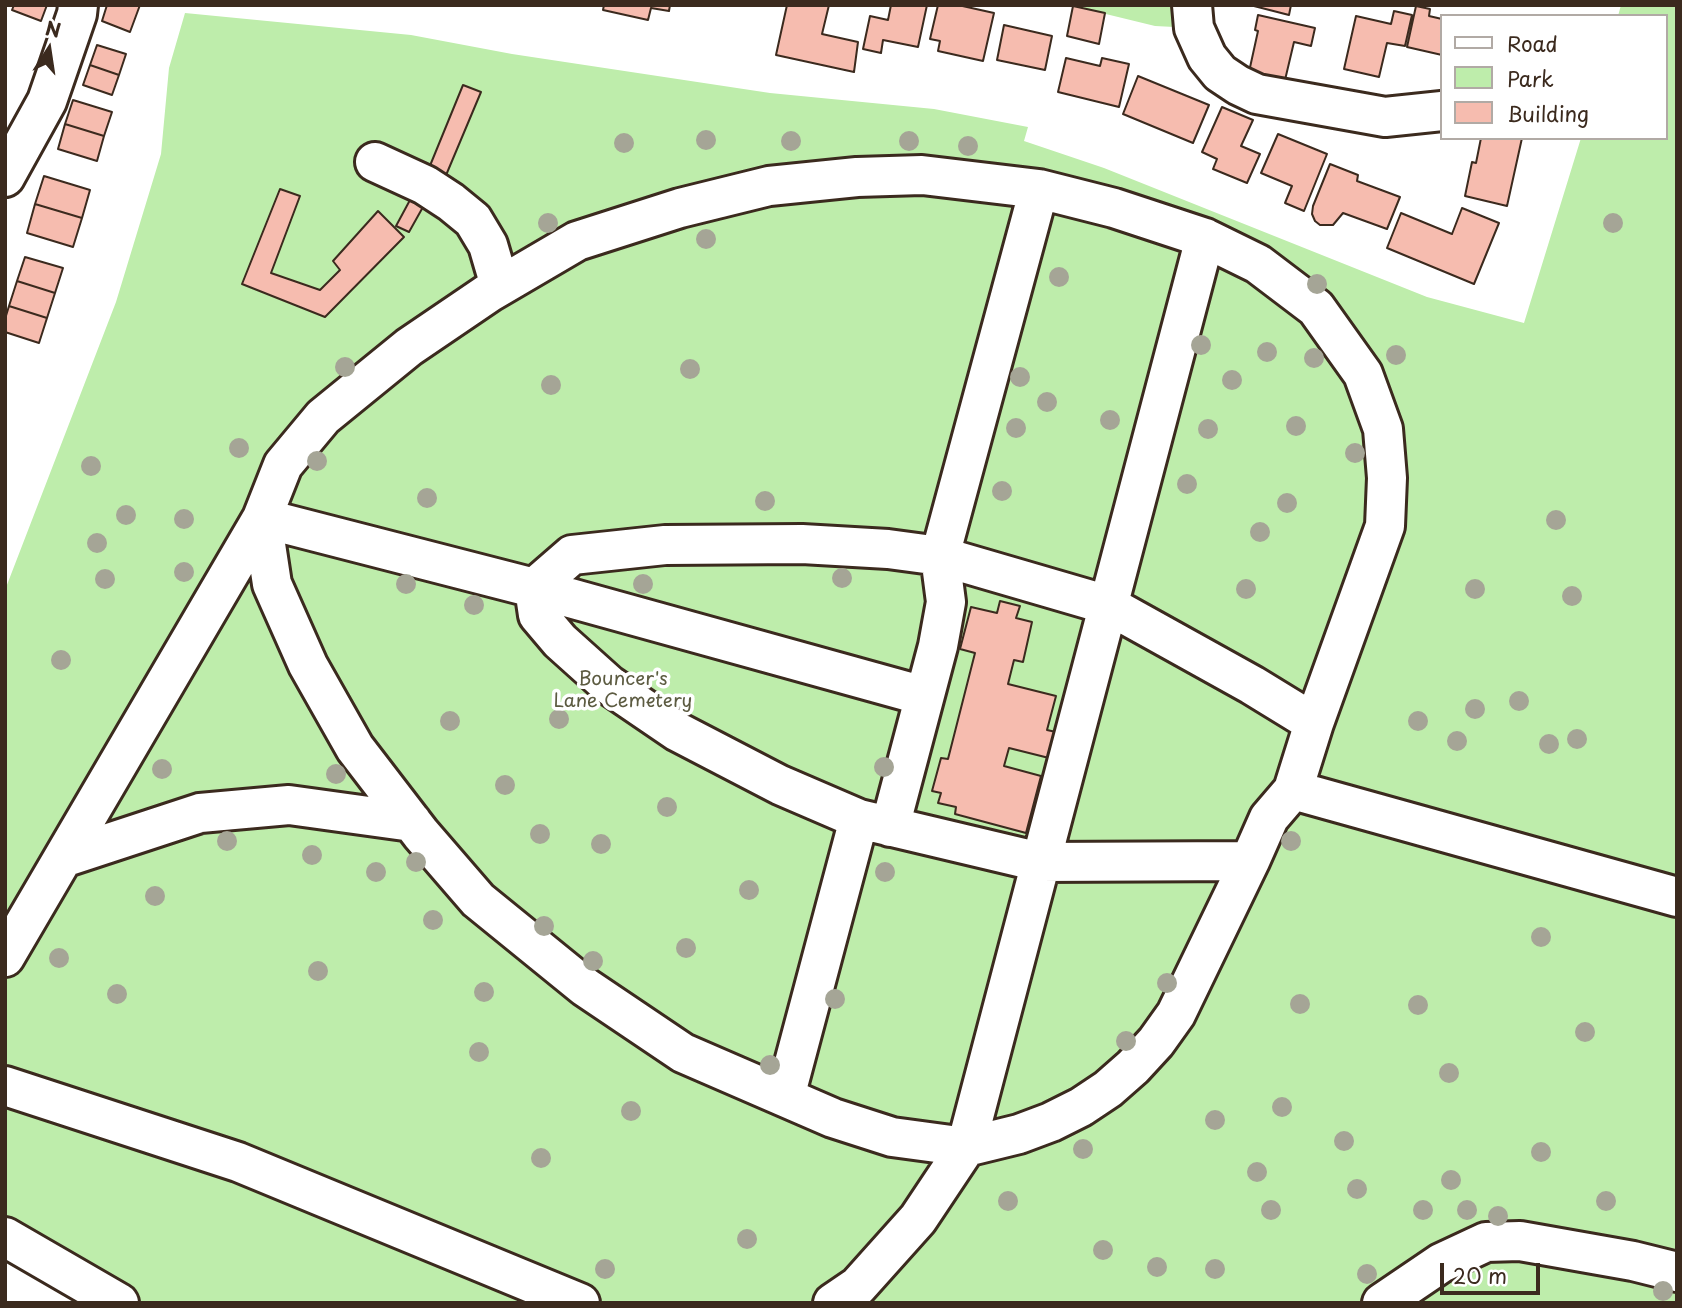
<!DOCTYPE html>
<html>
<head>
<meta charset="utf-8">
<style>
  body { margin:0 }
  #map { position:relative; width:1682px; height:1308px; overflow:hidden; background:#fff; font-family:"Playpen Sans",sans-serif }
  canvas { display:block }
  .frame { position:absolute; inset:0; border:7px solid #3b2a1e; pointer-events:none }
  .legend { position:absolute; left:1440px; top:14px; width:228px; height:126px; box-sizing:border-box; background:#fff; border:2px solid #b1aaa5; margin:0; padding:9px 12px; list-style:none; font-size:21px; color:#3b2a1e }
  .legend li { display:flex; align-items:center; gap:14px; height:35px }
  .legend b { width:35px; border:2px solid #b1aaa5 }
  .north { position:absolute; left:14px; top:14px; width:70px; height:70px; -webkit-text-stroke:5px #fff; paint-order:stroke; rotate:12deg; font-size:19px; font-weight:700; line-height:28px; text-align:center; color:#3b2a1e }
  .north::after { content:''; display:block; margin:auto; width:24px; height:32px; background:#3b2a1e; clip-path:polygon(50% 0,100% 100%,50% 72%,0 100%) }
  .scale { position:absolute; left:1440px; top:1263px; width:100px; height:32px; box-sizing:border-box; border:4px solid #3b2a1e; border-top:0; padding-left:9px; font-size:21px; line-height:24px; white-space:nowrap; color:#3b2a1e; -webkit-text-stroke:5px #fff; paint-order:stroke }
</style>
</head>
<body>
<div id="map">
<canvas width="1682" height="1308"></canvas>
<div class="frame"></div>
<ul class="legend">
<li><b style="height:9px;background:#fff"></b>Road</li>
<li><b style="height:19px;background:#beedab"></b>Park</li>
<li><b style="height:19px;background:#f6bcaf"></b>Building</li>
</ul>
<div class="north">N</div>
<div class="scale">20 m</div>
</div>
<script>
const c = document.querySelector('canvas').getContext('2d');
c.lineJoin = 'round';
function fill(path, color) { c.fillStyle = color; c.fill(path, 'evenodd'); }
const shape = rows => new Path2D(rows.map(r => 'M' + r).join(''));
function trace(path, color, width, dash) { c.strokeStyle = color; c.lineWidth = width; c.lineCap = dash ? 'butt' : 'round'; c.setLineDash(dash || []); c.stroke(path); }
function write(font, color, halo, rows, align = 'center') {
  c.font = font + ' "Playpen Sans",sans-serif'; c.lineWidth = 7; c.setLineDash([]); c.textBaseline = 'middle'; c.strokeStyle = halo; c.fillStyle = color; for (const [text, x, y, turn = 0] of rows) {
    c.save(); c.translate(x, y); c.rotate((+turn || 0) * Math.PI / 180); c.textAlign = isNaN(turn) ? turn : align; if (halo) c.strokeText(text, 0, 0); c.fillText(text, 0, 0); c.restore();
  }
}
const green = shape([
  [1192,5,1194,28,1155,26,1073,6],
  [1621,5,1677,5,1677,1303,105,1303,5,1246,5,590,116,302,161,154,169,68,185,13,411,35,512,54,770,93,934,109,1028,127,1024,141,1104,168,1427,297,1524,323,1581,138,1666,138,1666,16,1618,16]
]);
const building = shape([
  [14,5,47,5,41,21,12,10,14,5],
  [107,5,140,5,130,32,102,21,107,5],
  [604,5,670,5,669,11,651,8,648,20,603,10,604,5],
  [787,5,829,5,822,34,858,42,854,72,776,55,787,5],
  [891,5,927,5,918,47,883,40,881,53,863,49,870,16,888,20,891,5],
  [938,5,958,5,994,13,983,61,938,51,940,41,930,39,938,5],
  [1250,5,1291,5,1289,15,1250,5],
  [1073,6,1105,13,1099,44,1067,36,1073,6],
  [1416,6,1430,9,1429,16,1442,19,1442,55,1407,47,1416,6],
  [1394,11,1412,15,1405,46,1387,43,1379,77,1344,69,1356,16,1391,24,1394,11],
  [1258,15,1315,28,1311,46,1294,42,1285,80,1249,72,1258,31,1255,30,1258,15],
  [1004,25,1052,36,1045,70,997,60,1004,25],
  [97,45,126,54,119,75,90,65,97,45],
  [1066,58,1100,66,1102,58,1129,64,1119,107,1058,92,1066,58],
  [90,65,119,75,112,95,83,85,90,65],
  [1138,76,1209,105,1193,143,1123,114,1138,76],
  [463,85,481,92,444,180,427,173,463,85],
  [73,100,112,112,104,136,65,124,73,100],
  [1222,107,1253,120,1241,146,1260,154,1247,183,1213,169,1217,159,1202,152,1222,107],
  [65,124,104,136,97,161,58,149,65,124],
  [1278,134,1327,154,1304,211,1285,203,1292,186,1261,173,1278,134],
  [1481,138,1522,138,1507,206,1465,196,1472,162,1476,163,1481,138],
  [1330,164,1358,175,1357,181,1400,197,1387,229,1343,213,1333,225,1320,225,1315,221,1312,214,1313,206,1330,164],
  [44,176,90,190,82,218,35,204,44,176],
  [280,189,300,196,271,273,320,290,340,270,333,261,378,211,404,237,325,317,242,284,280,189],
  [410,200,423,207,409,232,396,226,410,200],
  [35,204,82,218,73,247,27,233,35,204],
  [1462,208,1499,223,1474,284,1387,248,1401,213,1452,234,1462,208],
  [25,257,63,268,55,293,17,281,25,257],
  [17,281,55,293,47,318,9,306,17,281],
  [9,306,47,318,39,343,5,332,5,319,9,306],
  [1000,601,1020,606,1016,618,1032,622,1023,662,1014,660,1008,684,1056,696,1047,730,1056,732,1049,758,1009,748,1004,766,1041,776,1026,833,955,814,956,807,938,803,941,793,932,791,941,758,948,759,975,653,960,649,971,607,997,613,1000,601]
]);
const minor = shape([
  [1192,5,1194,28,1207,57,1220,73,1238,85,1257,94,1385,117,1442,111],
  [375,162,425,185,451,202,473,220,488,245,500,286],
  [5,177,47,101,77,14,78,5],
  [802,544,888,549,940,556,1108,605,1252,685,1314,723,1293,790,1269,818,1250,861,1040,862,859,819,780,785,678,732,609,685,560,641,538,615,534,588,572,555,665,545,802,544],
  [1293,790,1677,897],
  [890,827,938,646,946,602,940,556,1039,189],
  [63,858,200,813,289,805,412,822],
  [1250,861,1176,1014,1156,1042,1133,1067,1108,1089,1081,1107,1051,1122,1019,1134,966,1147,892,1137,833,1118,683,1053,585,987,478,900,421,834,355,748,308,665,272,584,262,518,283,465,323,417,409,347,490,292,577,241,680,208,769,186,857,177,922,175,1039,189,1114,208,1205,238,1258,264,1316,308,1363,374,1383,429,1387,478,1385,526,1314,723],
  [5,957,262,518,534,588,924,696],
  [5,1086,238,1162,580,1303],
  [785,1097,859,819],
  [5,1237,119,1303],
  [833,1303,858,1286,918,1219,966,1147,1205,238],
  [1382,1303,1441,1263,1486,1242,1520,1241,1633,1261,1677,1272]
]);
const trees = [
  [706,140],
  [791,141],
  [909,141],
  [624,143],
  [968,146],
  [548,223],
  [1613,223],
  [706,239],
  [1059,277],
  [1317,284],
  [1201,345],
  [1267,352],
  [1396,355],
  [1314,358],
  [345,367],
  [690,369],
  [1020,377],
  [1232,380],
  [551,385],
  [1047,402],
  [1110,420],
  [1296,426],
  [1016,428],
  [1208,429],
  [239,448],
  [1355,453],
  [317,461],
  [91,466],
  [1187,484],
  [1002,491],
  [427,498],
  [765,501],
  [1287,503],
  [126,515],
  [184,519],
  [1556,520],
  [1260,532],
  [97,543],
  [184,572],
  [842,578],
  [105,579],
  [406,584],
  [643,584],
  [1246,589],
  [1475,589],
  [1572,596],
  [474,605],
  [61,660],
  [1519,701],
  [1475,709],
  [559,719],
  [450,721],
  [1418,721],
  [1577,739],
  [1457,741],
  [1549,744],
  [884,767],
  [162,769],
  [336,774],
  [505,785],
  [667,807],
  [540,834],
  [227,841],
  [1291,841],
  [601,844],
  [312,855],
  [416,862],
  [376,872],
  [885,872],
  [749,890],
  [155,896],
  [433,920],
  [544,926],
  [1541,937],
  [686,948],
  [59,958],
  [593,961],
  [318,971],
  [1167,983],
  [484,992],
  [117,994],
  [835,999],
  [1300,1004],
  [1418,1005],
  [1585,1032],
  [1126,1041],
  [479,1052],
  [770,1065],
  [1449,1073],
  [1282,1107],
  [631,1111],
  [1215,1120],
  [1344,1141],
  [1083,1149],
  [1541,1152],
  [541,1158],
  [1257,1172],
  [1451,1180],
  [1357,1189],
  [1008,1201],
  [1606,1201],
  [1271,1210],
  [1423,1210],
  [1467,1210],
  [1498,1216],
  [747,1239],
  [1103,1250],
  [1157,1267],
  [605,1269],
  [1215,1269],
  [1367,1274],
  [1663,1291]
];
const parkNames = [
  ["Bouncer's",623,680],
  ["Lane Cemetery",623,702]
];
fill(green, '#beedab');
fill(building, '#f6bcaf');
trace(building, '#3b2a1e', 2);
trace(minor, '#3b2a1e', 44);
trace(minor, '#fff', 38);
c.fillStyle = '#a5a596';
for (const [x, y] of trees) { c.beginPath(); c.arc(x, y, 10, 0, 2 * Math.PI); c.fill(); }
write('19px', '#5c5b41', '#fff', parkNames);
</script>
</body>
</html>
